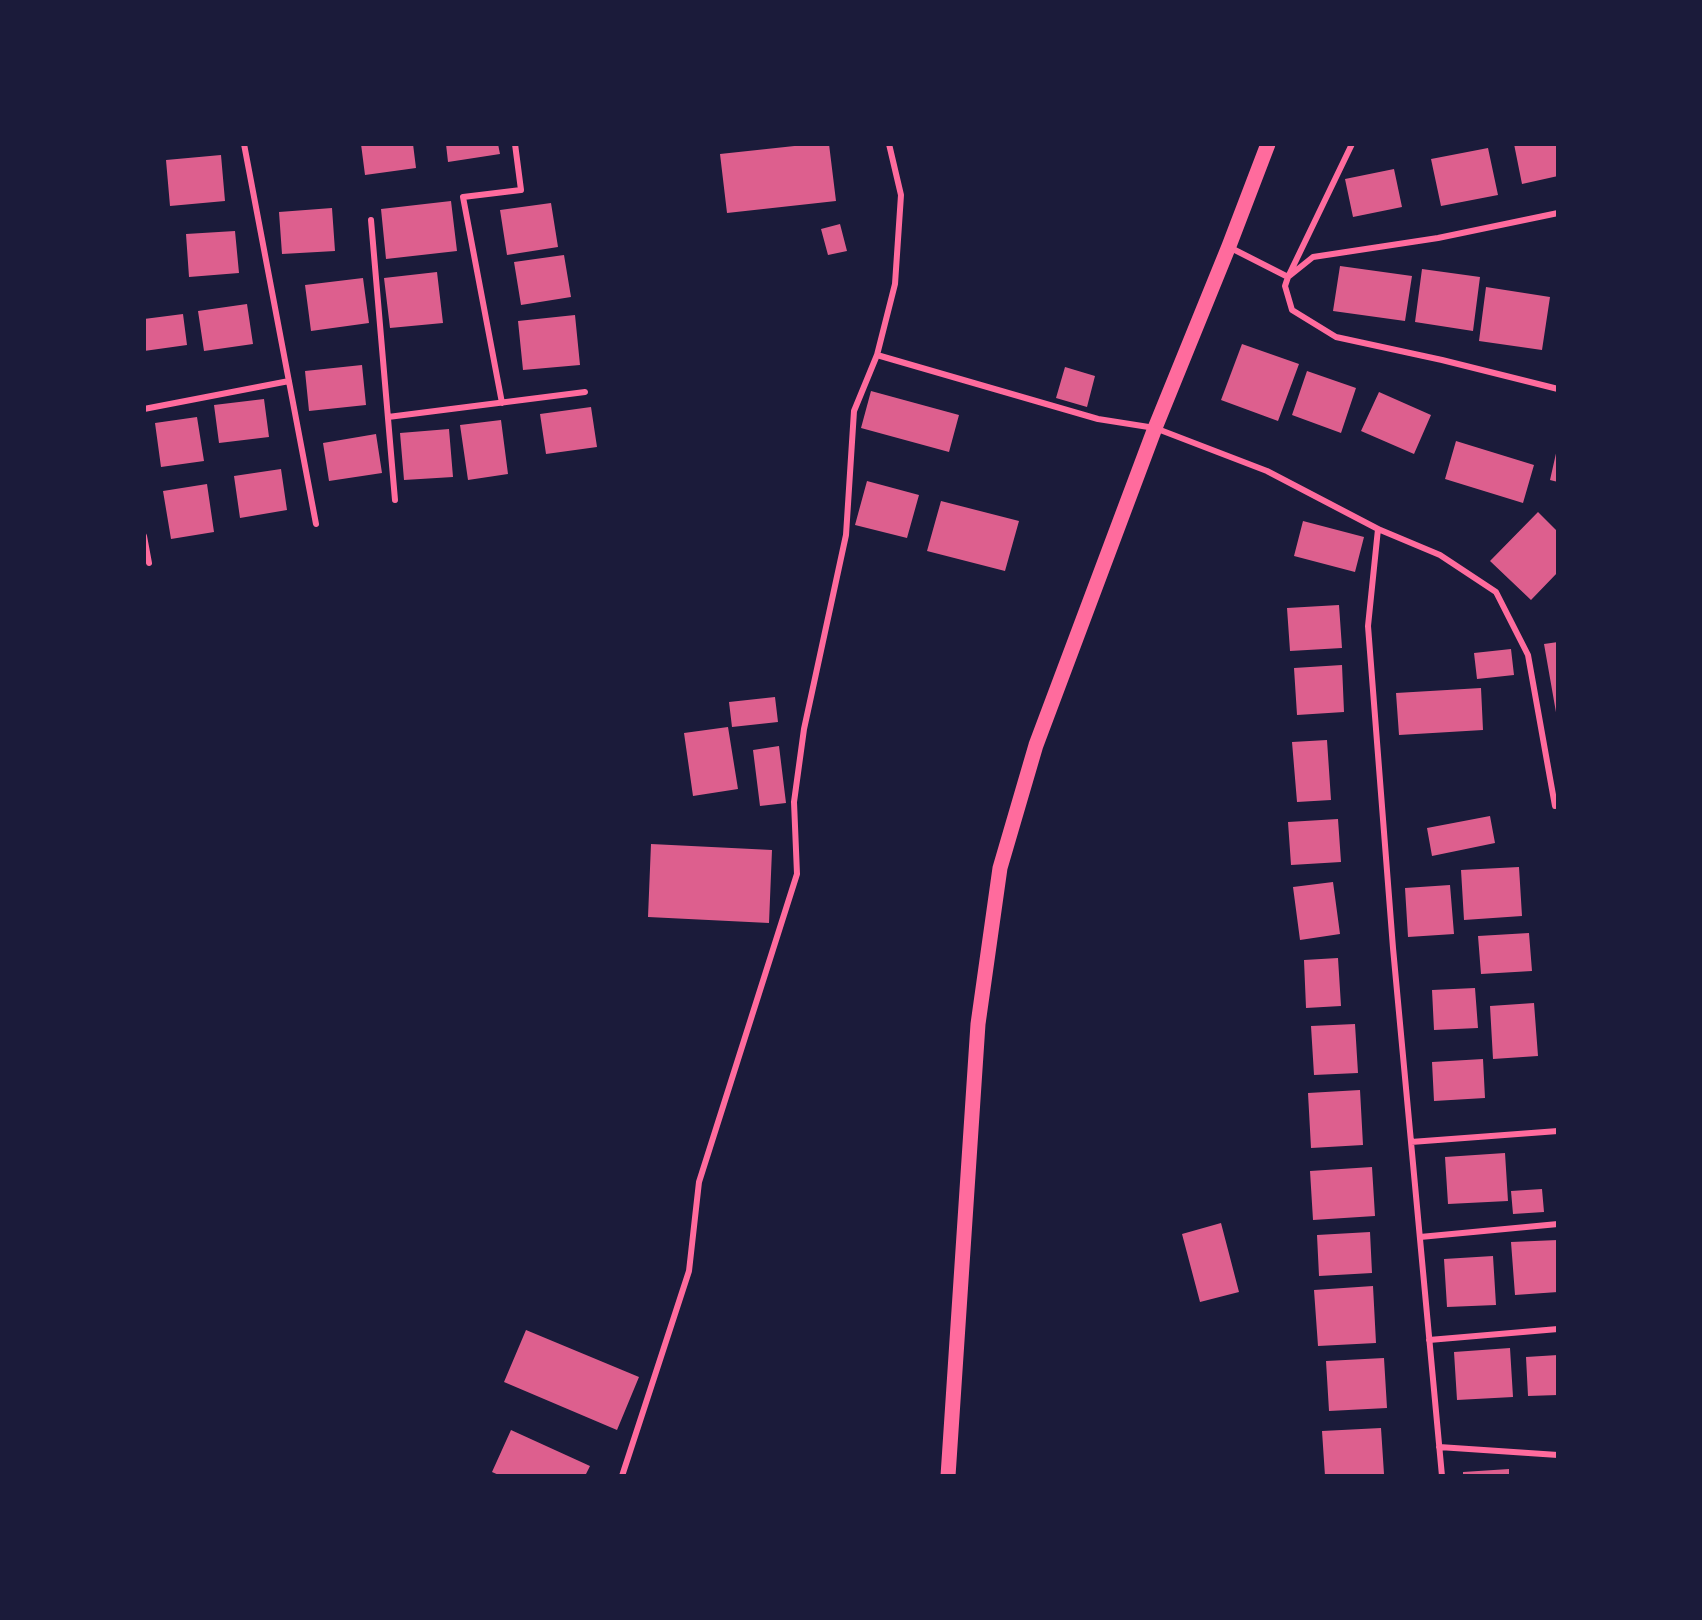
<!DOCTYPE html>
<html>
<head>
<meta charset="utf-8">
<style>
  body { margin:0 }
  #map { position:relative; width:1702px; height:1620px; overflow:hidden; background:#1b1b3a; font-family:"PT Sans",sans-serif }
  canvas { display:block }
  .frame { position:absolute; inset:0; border:146px solid #1b1b3a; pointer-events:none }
</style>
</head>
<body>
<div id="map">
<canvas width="1702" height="1620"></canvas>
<div class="frame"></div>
</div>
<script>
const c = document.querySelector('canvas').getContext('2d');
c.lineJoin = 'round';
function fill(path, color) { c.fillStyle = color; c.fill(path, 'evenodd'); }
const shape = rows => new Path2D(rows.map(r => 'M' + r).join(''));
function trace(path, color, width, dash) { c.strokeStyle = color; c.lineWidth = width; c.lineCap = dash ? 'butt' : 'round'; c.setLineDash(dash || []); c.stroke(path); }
const building = shape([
  [361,144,413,144,416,168,365,175],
  [446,144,498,144,500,154,448,162],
  [813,144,829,144,836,201,727,213,720,154],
  [1514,144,1558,144,1558,176,1522,184],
  [1488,148,1498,195,1441,206,1431,159],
  [221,155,225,201,170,206,166,160],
  [1394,169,1402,207,1353,217,1345,179],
  [451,201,457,251,386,259,381,209],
  [551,203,558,247,507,255,500,210],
  [332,208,335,251,282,254,279,212],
  [840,224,847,251,828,255,821,229],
  [235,231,239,273,189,277,186,234],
  [564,255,571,297,521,305,514,262],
  [1340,266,1412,276,1405,321,1333,311],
  [1422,269,1480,277,1473,331,1415,322],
  [437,272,443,323,390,328,384,278],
  [363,278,369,323,311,331,305,285],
  [1486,287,1550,297,1542,350,1479,341],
  [247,304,253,344,204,351,198,311],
  [183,314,187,345,144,351,144,319],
  [575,315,580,365,523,370,518,321],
  [1242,344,1299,364,1278,421,1221,400],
  [362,365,366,405,309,411,305,371],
  [1065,367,1095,376,1087,407,1056,398],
  [1307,371,1356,388,1341,433,1292,415],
  [871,391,959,415,949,452,861,428],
  [1379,392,1431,415,1414,454,1361,431],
  [264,399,269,437,219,443,214,405],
  [591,407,597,447,546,454,540,414],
  [197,417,204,461,161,467,155,423],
  [501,420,508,474,468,480,460,425],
  [449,429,453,477,404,480,400,433],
  [376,434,382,473,329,481,323,443],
  [1456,441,1534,465,1523,503,1445,479],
  [1557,449,1558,449,1558,482,1550,480],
  [281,469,287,510,240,518,234,476],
  [867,481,919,495,907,538,855,525],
  [207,484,214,532,171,539,163,491],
  [941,501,1019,521,1005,571,927,551],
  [1538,512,1558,532,1558,572,1531,600,1490,561],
  [1303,521,1364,537,1355,572,1294,556],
  [1339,605,1342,648,1290,651,1287,608],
  [1558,642,1558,718,1557,718,1544,644],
  [1511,649,1514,675,1477,679,1474,653],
  [1342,665,1344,712,1297,715,1294,668],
  [1481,688,1483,730,1399,735,1396,693],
  [775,697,778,722,732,727,729,702],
  [728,727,738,789,693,796,684,733],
  [1327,740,1331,800,1297,802,1292,742],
  [779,746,786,803,760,806,753,750],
  [1490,816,1495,843,1432,856,1427,828],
  [1338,819,1341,862,1291,865,1288,822],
  [651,844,772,850,769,923,648,917],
  [1519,867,1522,916,1464,920,1461,870],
  [1333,882,1340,934,1300,940,1293,887],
  [1450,885,1454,934,1408,937,1405,888],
  [1529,933,1532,971,1481,974,1478,936],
  [1338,958,1341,1006,1306,1008,1304,960],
  [1475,988,1478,1028,1434,1030,1432,990],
  [1534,1003,1538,1056,1493,1059,1490,1006],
  [1355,1024,1358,1073,1314,1075,1311,1026],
  [1483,1059,1485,1098,1434,1101,1432,1062],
  [1360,1090,1363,1145,1311,1148,1308,1093],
  [1505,1153,1508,1201,1448,1204,1445,1157],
  [1372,1167,1375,1216,1313,1220,1310,1171],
  [1542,1189,1544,1212,1513,1214,1511,1191],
  [1221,1223,1239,1292,1200,1302,1182,1234],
  [1370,1232,1372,1273,1319,1276,1317,1235],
  [1558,1240,1558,1292,1515,1295,1511,1242],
  [1493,1256,1496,1305,1447,1307,1444,1259],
  [1373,1286,1376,1343,1318,1346,1314,1290],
  [526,1330,639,1377,617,1430,504,1382],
  [1510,1348,1513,1397,1457,1400,1454,1352],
  [1558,1355,1558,1395,1528,1396,1526,1357],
  [1384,1358,1387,1408,1329,1411,1326,1361],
  [1381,1428,1384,1474,1325,1476,1322,1431],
  [511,1430,590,1466,585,1476,501,1476,492,1472],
  [1509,1469,1509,1476,1463,1476,1463,1472]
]);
const minor = shape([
  [244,144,316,524],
  [1352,144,1288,277,1285,286,1292,310,1336,337,1442,360,1558,389],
  [371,220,395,500],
  [1229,247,1288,277,1313,257,1438,238,1558,213],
  [877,355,1098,419,1155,428,1267,471,1378,529,1440,555,1496,592,1528,655,1555,806,1558,805],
  [502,403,463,197,521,190,515,144],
  [144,409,289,381],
  [388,417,585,392],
  [1378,529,1368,626,1393,948,1442,1476],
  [144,536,149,563],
  [1411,1142,1558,1131],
  [1420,1237,1558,1224],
  [1429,1340,1558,1329],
  [1439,1447,1558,1455],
  [622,1476,689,1271,699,1182,797,874,794,802,804,729,846,535,854,411,877,355,895,284,901,195,889,144]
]);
const primary = shape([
  [948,1476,978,1024,1000,868,1036,745,1155,428,1229,246,1268,144]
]);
fill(building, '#dd5f8e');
trace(minor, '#ff6b9d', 6);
trace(primary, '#ff6b9d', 15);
</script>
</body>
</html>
